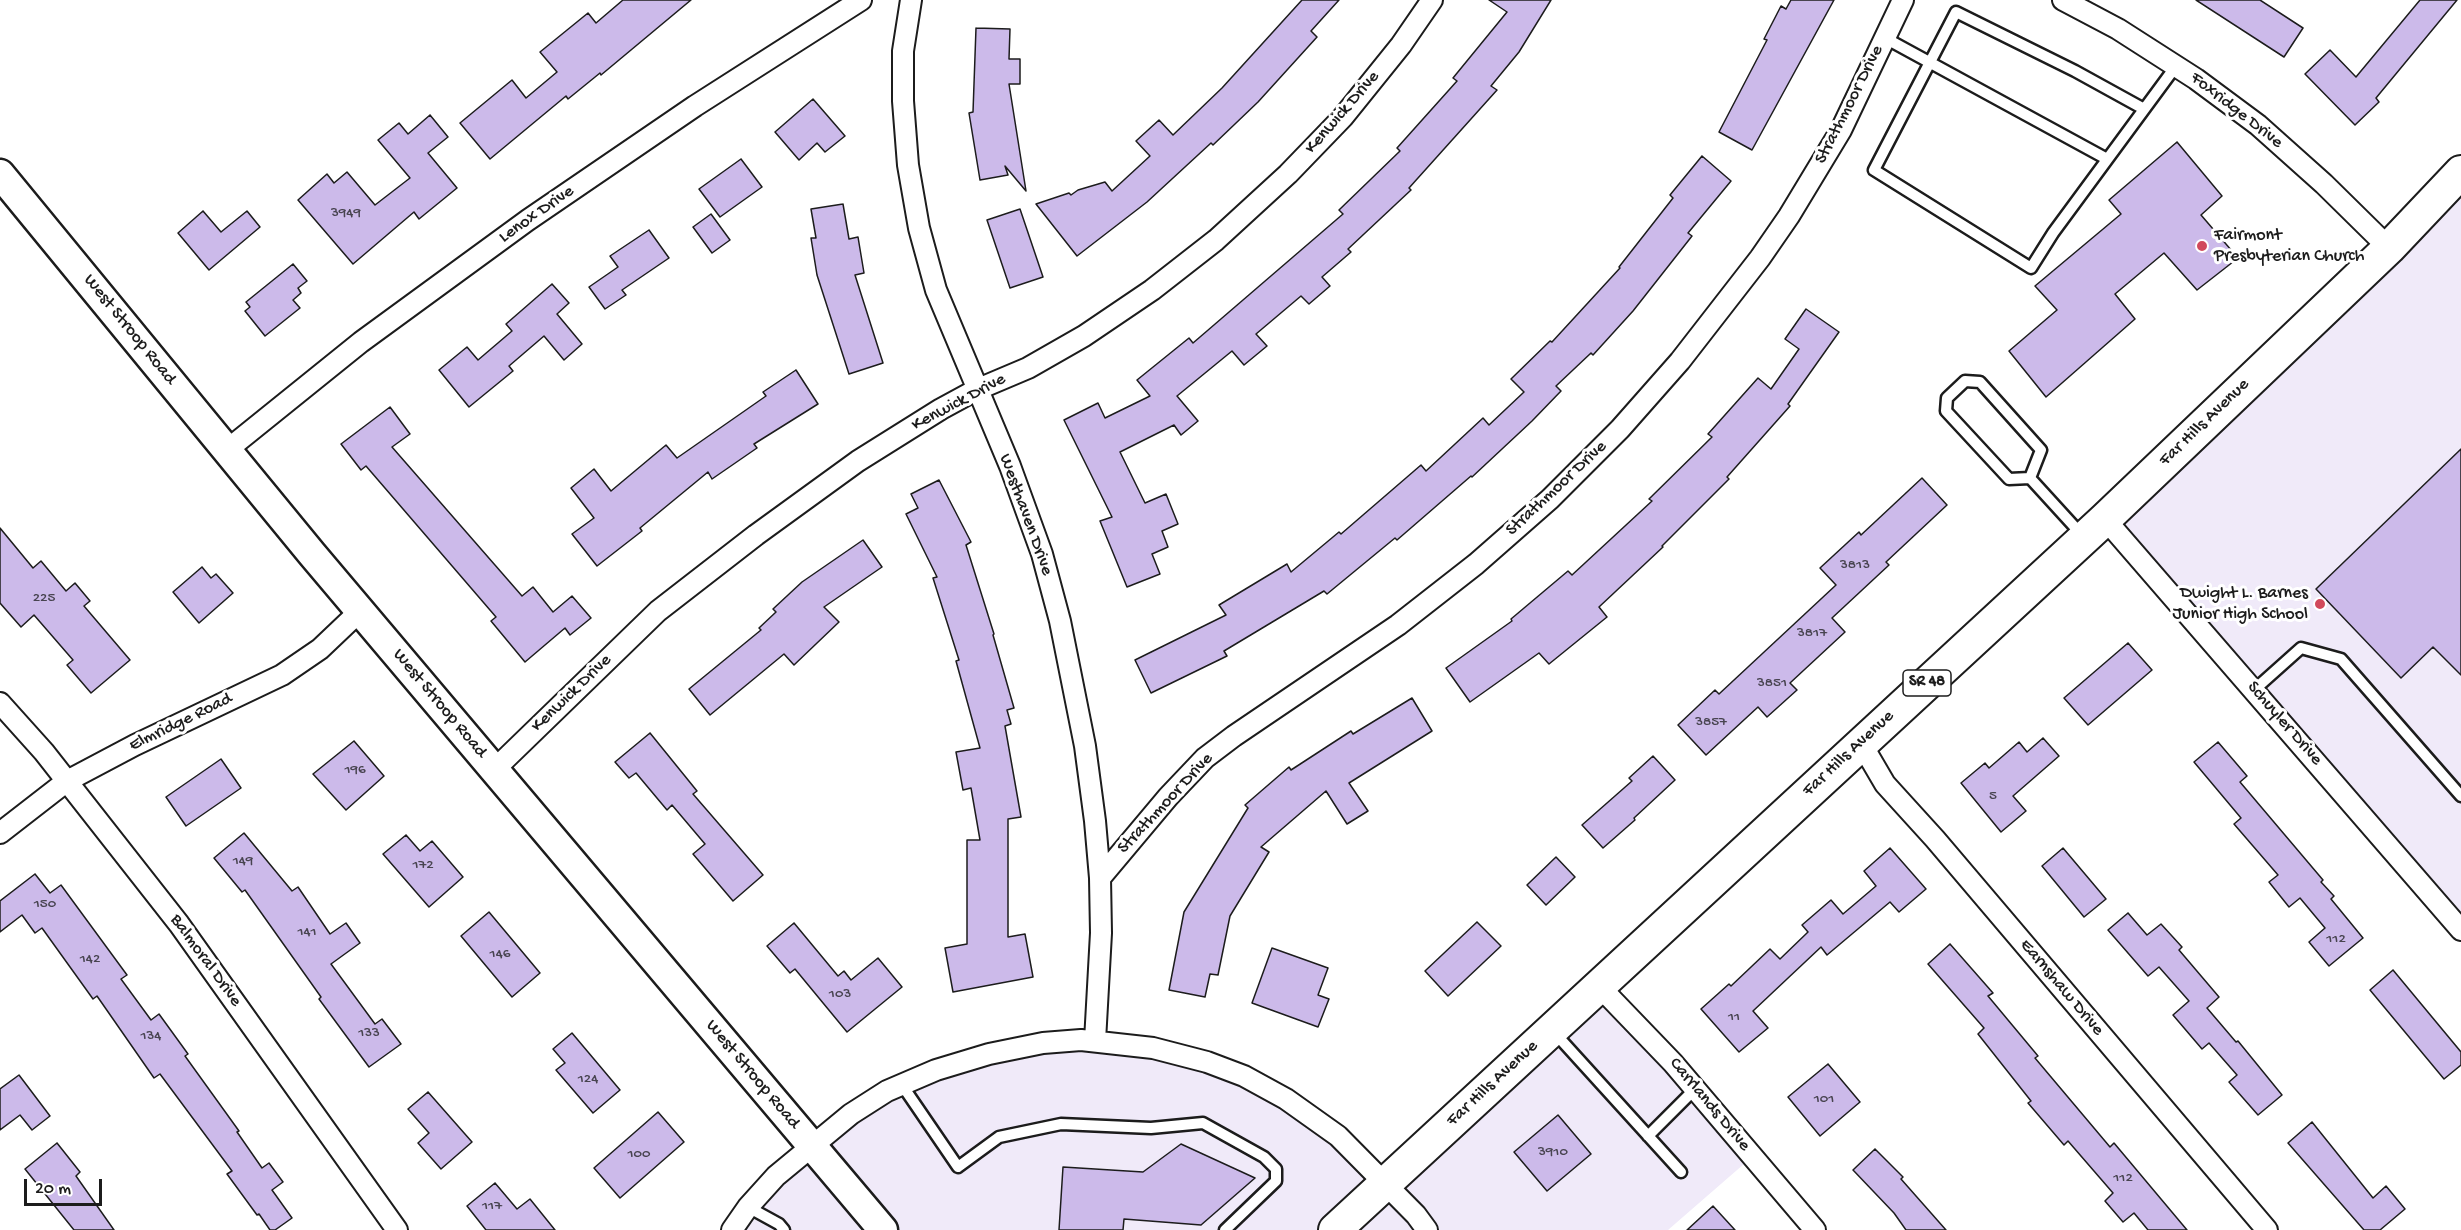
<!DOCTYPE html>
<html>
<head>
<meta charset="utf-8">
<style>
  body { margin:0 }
  #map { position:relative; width:2461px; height:1230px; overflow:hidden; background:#fff; font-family:"Gochi Hand",sans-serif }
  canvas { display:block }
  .scale { position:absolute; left:24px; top:1179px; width:78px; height:27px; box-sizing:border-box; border:3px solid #1c1c1c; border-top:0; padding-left:8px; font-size:18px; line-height:21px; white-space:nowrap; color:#1c1c1c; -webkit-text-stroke:4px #fff; paint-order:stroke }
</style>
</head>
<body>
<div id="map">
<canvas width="2461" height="1230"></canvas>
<div class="scale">20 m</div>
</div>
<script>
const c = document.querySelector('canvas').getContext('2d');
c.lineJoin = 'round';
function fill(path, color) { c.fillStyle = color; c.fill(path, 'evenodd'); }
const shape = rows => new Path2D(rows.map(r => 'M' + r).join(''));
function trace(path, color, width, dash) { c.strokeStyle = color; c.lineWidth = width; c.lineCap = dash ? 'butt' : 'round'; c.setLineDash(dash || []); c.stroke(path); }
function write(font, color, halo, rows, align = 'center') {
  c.font = font + ' "Gochi Hand",sans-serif'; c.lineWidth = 6; c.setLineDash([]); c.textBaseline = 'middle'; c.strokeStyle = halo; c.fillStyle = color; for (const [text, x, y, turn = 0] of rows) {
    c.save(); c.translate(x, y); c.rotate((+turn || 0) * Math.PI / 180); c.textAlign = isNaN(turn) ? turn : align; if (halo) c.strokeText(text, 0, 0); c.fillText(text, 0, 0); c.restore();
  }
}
const built = shape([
  [2461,172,2461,930,2105,519],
  [1598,985,1752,1157,1668,1230,732,1230,748,1207,887,1091,1043,1043,1153,1048,1286,1099,1385,1185]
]);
const building = shape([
  [623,0,691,0,601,75,600,73,568,99,566,96,490,159,460,123,512,80,526,98,557,72,540,52,588,13,596,23,623,0],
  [1302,0,1339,0,1311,31,1317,37,1258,102,1213,145,1211,143,1147,202,1077,256,1036,204,1069,193,1071,195,1078,190,1105,182,1112,191,1150,156,1136,141,1159,120,1173,135,1222,88,1302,0],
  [1489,0,1551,0,1519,52,1491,86,1497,90,1409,188,1411,190,1348,249,1351,252,1322,277,1330,286,1309,304,1301,296,1256,334,1267,346,1244,365,1232,351,1177,396,1198,421,1181,435,1174,425,1120,452,1145,503,1166,494,1178,524,1162,531,1168,547,1152,554,1160,574,1127,587,1100,521,1112,517,1064,420,1098,403,1105,418,1150,396,1137,380,1189,338,1193,343,1343,214,1339,210,1400,151,1397,148,1457,81,1453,78,1507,12,1489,0],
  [1791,0,1834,0,1752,150,1719,132,1767,40,1764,39,1781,6,1786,9,1791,0],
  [2196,0,2260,0,2303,28,2284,57,2196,0],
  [2420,0,2457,0,2376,98,2379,102,2355,125,2305,74,2330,50,2356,77,2420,0],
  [976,28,1010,29,1009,59,1020,59,1020,84,1009,84,1026,191,1005,166,1008,175,980,180,969,113,973,112,976,28],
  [813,99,845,136,825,152,817,143,799,160,775,132,813,99],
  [430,115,448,137,428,153,457,188,419,219,414,212,353,264,298,200,327,174,334,183,347,172,375,205,410,178,378,140,399,123,408,134,430,115],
  [2177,142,2222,196,2201,215,2238,258,2197,290,2164,253,2115,294,2135,319,2046,397,2009,351,2057,310,2035,286,2121,214,2109,200,2177,142],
  [1702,156,1731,181,1688,233,1692,236,1633,311,1593,355,1591,353,1556,386,1561,391,1532,421,1472,477,1471,476,1397,540,1395,538,1327,594,1324,591,1224,651,1227,656,1151,693,1135,660,1226,615,1219,605,1287,564,1291,572,1339,532,1341,534,1421,465,1426,471,1483,418,1489,425,1524,392,1511,379,1550,341,1552,342,1620,268,1619,267,1673,198,1670,195,1702,156],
  [741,159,762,187,720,217,699,189,741,159],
  [843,204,849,239,858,237,864,273,855,275,883,363,849,374,817,275,811,238,816,238,811,209,843,204],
  [1020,209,1043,277,1010,288,987,220,1020,209],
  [203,211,221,232,247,211,260,227,209,270,178,233,203,211],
  [711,214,730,240,712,253,693,227,711,214],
  [649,230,669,258,622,290,626,295,605,309,589,287,618,267,610,256,649,230],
  [293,264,307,281,298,288,301,293,293,300,300,308,265,336,245,311,250,307,246,302,293,264],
  [552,284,569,303,557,314,582,344,564,360,544,336,509,366,513,371,469,407,439,370,467,347,478,360,512,331,506,324,552,284],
  [1806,309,1839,332,1788,404,1790,406,1727,477,1729,479,1662,546,1663,547,1599,607,1607,617,1549,664,1539,653,1470,702,1446,668,1512,621,1511,619,1568,571,1572,575,1652,501,1649,499,1712,437,1708,434,1758,378,1771,389,1799,349,1785,339,1806,309],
  [796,370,818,404,754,444,757,448,712,479,708,472,640,528,642,531,597,566,572,534,594,518,571,488,594,469,611,491,666,445,677,458,766,396,763,392,796,370],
  [390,407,410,434,392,447,522,596,533,587,553,612,572,596,591,618,570,635,565,628,525,662,491,621,496,617,366,466,361,470,341,444,390,407],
  [2461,449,2461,675,2433,647,2401,678,2316,589,2461,449],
  [1922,478,1947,505,1886,562,1889,565,1832,618,1845,632,1790,683,1797,690,1767,717,1758,707,1706,755,1678,725,1715,690,1719,694,1836,585,1820,568,1859,532,1861,535,1922,478],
  [939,480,971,542,966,545,994,634,993,635,1014,708,1007,710,1011,724,1005,726,1021,817,1008,819,1008,937,1025,934,1033,977,953,992,945,948,967,944,967,840,980,840,971,788,963,790,956,752,980,748,956,661,959,660,933,578,937,577,906,514,918,508,911,494,939,480],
  [0,528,33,568,41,561,66,591,75,583,90,601,84,606,130,660,91,693,67,665,73,660,34,615,21,627,0,603,0,528],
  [863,540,882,567,824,607,839,622,794,665,784,654,710,715,689,689,761,630,759,628,776,612,773,609,802,582,863,540],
  [202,567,211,578,216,574,233,593,199,623,173,592,202,567],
  [2128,643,2152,670,2088,725,2064,698,2128,643],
  [1412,698,1432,731,1349,783,1368,811,1347,824,1326,791,1261,847,1269,852,1230,916,1218,975,1210,974,1205,997,1169,990,1184,912,1248,808,1245,805,1289,767,1291,770,1351,731,1353,734,1412,698],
  [650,733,697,791,693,794,763,875,733,901,693,854,705,844,672,805,667,810,636,773,629,778,615,762,650,733],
  [2043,738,2059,756,2013,796,2026,811,2001,832,1961,783,1985,763,1989,768,2019,742,2027,752,2043,738],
  [354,741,384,776,346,810,313,774,354,741],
  [2218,742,2247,776,2240,782,2323,880,2321,882,2334,896,2331,899,2363,938,2329,966,2309,942,2325,928,2300,898,2289,907,2269,882,2278,875,2234,824,2241,818,2194,762,2218,742],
  [1653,756,1675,780,1634,818,1635,820,1603,848,1582,825,1632,781,1629,778,1653,756],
  [221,759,241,788,186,826,166,797,221,759],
  [244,833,292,891,298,887,330,934,346,923,360,943,331,964,375,1024,382,1019,401,1044,369,1067,319,999,321,997,245,890,242,892,214,858,244,833],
  [406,835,420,851,432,841,463,877,429,907,383,854,406,835],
  [1890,848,1926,889,1899,912,1890,902,1827,955,1821,947,1753,1011,1768,1028,1739,1052,1701,1009,1729,984,1731,986,1770,949,1780,959,1808,932,1802,925,1831,900,1843,914,1876,886,1864,871,1890,848],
  [2063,848,2106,899,2084,917,2042,866,2063,848],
  [1556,857,1575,877,1546,905,1527,885,1556,857],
  [35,874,50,893,61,885,127,975,121,979,151,1020,159,1014,188,1054,185,1056,239,1131,237,1132,262,1168,269,1163,283,1182,272,1190,292,1218,275,1230,270,1230,259,1214,257,1215,227,1174,232,1171,160,1074,154,1078,97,996,93,999,42,928,35,933,22,915,0,932,0,901,35,874],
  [489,912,540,973,512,997,461,936,489,912],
  [2128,913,2147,935,2161,924,2182,947,2179,950,2219,997,2207,1008,2236,1042,2238,1041,2282,1095,2258,1115,2229,1082,2237,1075,2209,1043,2202,1049,2173,1015,2189,1001,2159,967,2148,976,2108,930,2128,913],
  [1477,922,1501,946,1448,996,1425,971,1477,922],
  [794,923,838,976,844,971,851,980,878,958,902,987,847,1032,795,969,790,973,767,946,794,923],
  [1950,944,1993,993,1988,996,2038,1056,2035,1058,2110,1147,2114,1143,2187,1230,2148,1230,2134,1213,2123,1222,2105,1201,2113,1193,2068,1141,2064,1145,2028,1103,2031,1101,1978,1034,1984,1028,1928,964,1950,944],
  [1272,948,1328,968,1318,995,1329,999,1318,1027,1252,1003,1272,948],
  [2393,970,2461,1052,2461,1065,2444,1079,2370,990,2393,970],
  [572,1033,620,1090,593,1113,556,1070,565,1063,553,1049,572,1033],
  [1828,1064,1860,1102,1820,1136,1788,1097,1828,1064],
  [19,1075,50,1116,32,1130,20,1115,0,1130,0,1089,19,1075],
  [428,1092,472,1142,441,1169,418,1143,429,1133,408,1109,428,1092],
  [658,1112,684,1142,620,1198,594,1168,658,1112],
  [1558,1115,1591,1154,1547,1191,1514,1152,1558,1115],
  [2312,1122,2373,1198,2386,1186,2405,1209,2380,1230,2364,1230,2288,1143,2312,1122],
  [57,1143,80,1172,76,1176,114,1230,74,1230,25,1169,57,1143],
  [1181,1144,1255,1178,1201,1225,1124,1219,1123,1230,1059,1230,1063,1167,1143,1172,1181,1144],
  [1875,1149,1903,1177,1901,1179,1946,1230,1906,1230,1894,1213,1853,1170,1875,1149],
  [495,1183,517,1209,530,1199,555,1230,486,1230,467,1206,495,1183],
  [1713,1206,1735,1230,1687,1230,1713,1206]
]);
const service = shape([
  [1885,38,2107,159],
  [2144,109,2075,71,1956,12,1874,170,2031,268,2053,233,2176,66],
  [2030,478,2041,450,1980,382,1965,381,1947,398,1946,411,2009,479,2030,478,2082,535],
  [2254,690,2301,648,2341,659,2461,796],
  [1553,1031,1681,1172],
  [902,1085,958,1167,999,1137,1061,1124,1151,1128,1203,1123,1264,1157,1276,1169,1276,1181,1225,1230],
  [1648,1136,1695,1089],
  [748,1207,779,1224,784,1230]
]);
const minor = shape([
  [911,0,903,51,903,101,908,165,919,228,936,290,1010,466,1042,554,1060,621,1085,746,1095,821,1100,878,1101,933,1095,1041],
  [2063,0,2118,29,2196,79,2258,125,2324,184,2389,248],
  [227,450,361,342,528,220,695,106,861,0],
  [2105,519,2461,930],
  [0,703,44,752,179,924,397,1230],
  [1861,743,1885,784,1935,839,2267,1230],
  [495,769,658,611,756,535,858,461,941,409,976,390,1028,368,1084,336,1152,290,1216,240,1288,174,1343,117,1401,45,1432,0],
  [0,833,67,781,135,745,282,675,320,649,360,611],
  [1100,878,1168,797,1205,758,1234,736,1398,625,1476,564,1550,499,1620,429,1680,361,1760,258,1789,216,1841,130,1903,0],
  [1598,985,1673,1063,1815,1230],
  [732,1230,748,1207,776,1176,851,1114,887,1091,936,1070,989,1054,1043,1043,1081,1040,1153,1048,1207,1062,1244,1076,1286,1099,1338,1136,1416,1215,1427,1230]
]);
const secondary = shape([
  [0,174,312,554,883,1230]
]);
const primary = shape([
  [1335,1230,2105,519,2389,248,2461,172]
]);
const markers = [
  [2202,246,6,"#d1495b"],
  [2320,604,6,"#d1495b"]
];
const numberNames = [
  ["3949",346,214],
  ["3813",1855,566],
  ["225",44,599],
  ["3817",1812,634],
  ["3851",1772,684],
  ["3857",1711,723],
  ["196",355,771],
  ["5",1993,797],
  ["149",243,862],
  ["172",423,866],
  ["150",45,905],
  ["141",307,933],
  ["112",2336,940],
  ["146",500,955],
  ["142",90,960],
  ["103",840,995],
  ["11",1734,1018],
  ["133",369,1034],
  ["134",151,1037],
  ["124",588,1080],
  ["101",1824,1100],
  ["3910",1553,1153],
  ["100",639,1155],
  ["112",2123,1179],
  ["117",492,1207]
];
const shields = [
  [1927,683,48]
];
const shieldNames = [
  ["SR 48",1927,683]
];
const streetNames = [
  ["Strathmoor Drive",1850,105,-63],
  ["Foxridge Drive",2236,111,38],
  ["Kenwick Drive",1343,113,-49],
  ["Lenox Drive",537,215,-35],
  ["West Stroop Road",129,330,51],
  ["Kenwick Drive",959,403,-28],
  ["Far Hills Avenue",2205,423,-44],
  ["Strathmoor Drive",1557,489,-43],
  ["Westhaven Drive",1025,515,70],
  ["Kenwick Drive",572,694,-44],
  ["West Stroop Road",439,704,50],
  ["Elmridge Road",181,723,-26],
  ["Schuyler Drive",2284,724,49],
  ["Far Hills Avenue",1849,754,-43],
  ["Strathmoor Drive",1166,804,-47],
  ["Balmoral Drive",205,961,54],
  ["Earnshaw Drive",2061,988,50],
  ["West Stroop Road",752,1075,50],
  ["Far Hills Avenue",1493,1084,-43],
  ["Carrlands Drive",1709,1105,50]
];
const poiNames = [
  ["Fairmont",2214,236],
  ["Presbyterian Church",2214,257],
  ["Dwight L. Barnes",2308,594,"right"],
  ["Junior High School",2308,615,"right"]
];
fill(built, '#f0eaf9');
fill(building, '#ccbaea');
trace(building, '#1c1c1c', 1.5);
trace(service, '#1c1c1c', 15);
trace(minor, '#1c1c1c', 24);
trace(secondary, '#1c1c1c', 33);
trace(primary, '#1c1c1c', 36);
trace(service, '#fff', 10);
trace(minor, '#fff', 20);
trace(secondary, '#fff', 28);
trace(primary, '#fff', 32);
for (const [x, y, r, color] of markers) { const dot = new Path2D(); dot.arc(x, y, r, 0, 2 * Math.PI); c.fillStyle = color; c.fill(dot); trace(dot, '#fff', 2); }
write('15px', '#484450', null, numberNames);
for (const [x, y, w] of shields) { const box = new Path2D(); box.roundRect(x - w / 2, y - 13, w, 26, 4.5); c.fillStyle = '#fff'; c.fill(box); trace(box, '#1c1c1c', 1.5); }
write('bold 16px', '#1c1c1c', null, shieldNames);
write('18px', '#1c1c1c', '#fff', streetNames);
write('18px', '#1c1c1c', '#fff', poiNames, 'left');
</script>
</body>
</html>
